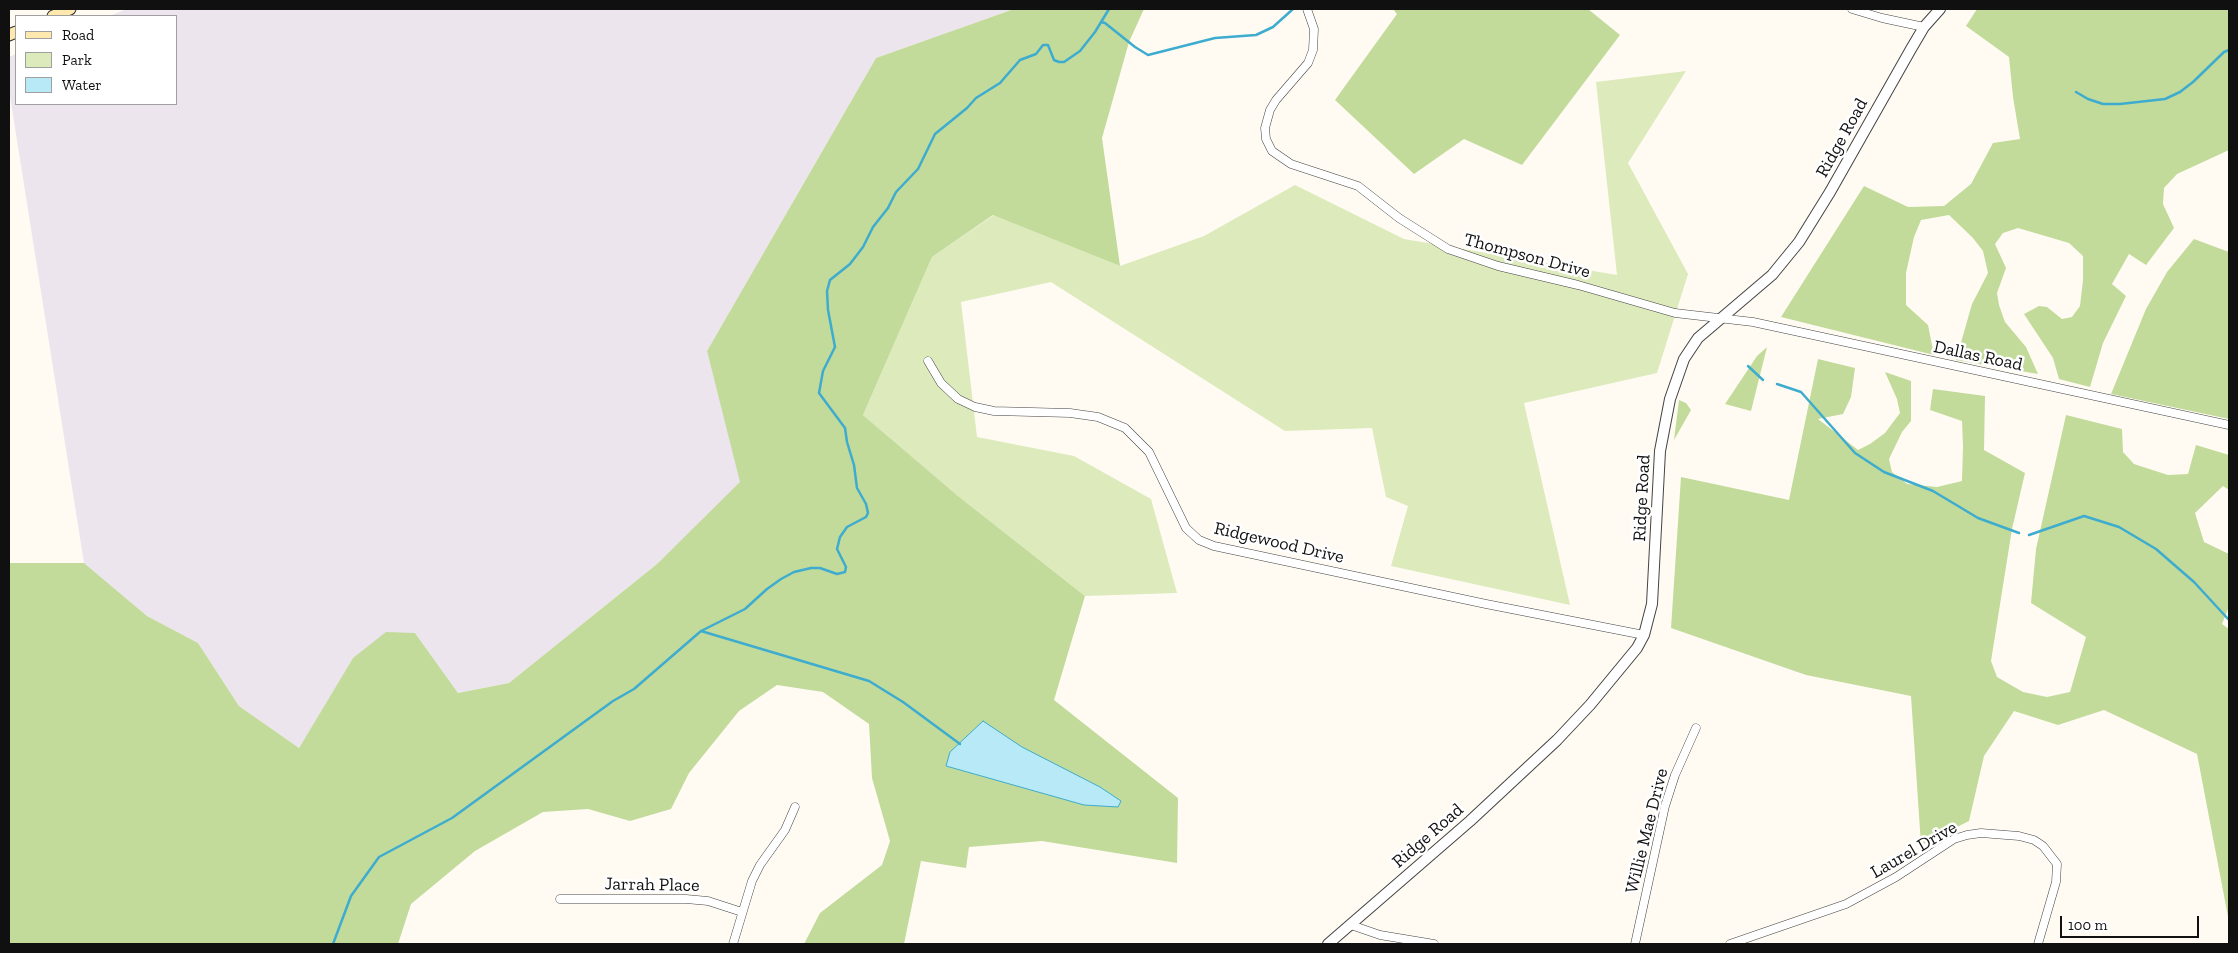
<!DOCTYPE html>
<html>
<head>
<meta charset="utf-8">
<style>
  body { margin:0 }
  #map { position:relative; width:2238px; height:953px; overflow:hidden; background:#fffbf3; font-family:"Zilla Slab",serif }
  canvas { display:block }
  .frame { position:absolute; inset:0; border:10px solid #101010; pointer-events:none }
  .legend { position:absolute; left:15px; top:15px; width:162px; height:90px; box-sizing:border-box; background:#fff; border:1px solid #9f9f9f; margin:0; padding:6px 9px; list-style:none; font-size:15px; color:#101010 }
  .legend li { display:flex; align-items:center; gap:10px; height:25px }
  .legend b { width:25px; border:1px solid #9f9f9f }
  .scale { position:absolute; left:2060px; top:916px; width:139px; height:22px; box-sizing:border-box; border:2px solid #101010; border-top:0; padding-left:6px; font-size:15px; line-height:18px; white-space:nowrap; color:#101010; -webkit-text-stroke:4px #fff; paint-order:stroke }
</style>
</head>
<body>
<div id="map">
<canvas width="2238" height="953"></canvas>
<div class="frame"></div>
<ul class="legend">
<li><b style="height:6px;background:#ffe9af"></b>Road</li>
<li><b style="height:14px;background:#dceabc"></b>Park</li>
<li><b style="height:14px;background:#b8e9f7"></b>Water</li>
</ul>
<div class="scale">100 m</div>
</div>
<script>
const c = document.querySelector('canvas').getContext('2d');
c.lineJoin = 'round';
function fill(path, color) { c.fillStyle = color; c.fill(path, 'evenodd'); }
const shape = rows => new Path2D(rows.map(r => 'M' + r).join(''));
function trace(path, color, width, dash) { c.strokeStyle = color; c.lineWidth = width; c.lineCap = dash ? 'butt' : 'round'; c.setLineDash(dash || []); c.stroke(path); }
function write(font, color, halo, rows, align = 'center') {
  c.font = font + ' "Zilla Slab",serif'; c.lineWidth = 5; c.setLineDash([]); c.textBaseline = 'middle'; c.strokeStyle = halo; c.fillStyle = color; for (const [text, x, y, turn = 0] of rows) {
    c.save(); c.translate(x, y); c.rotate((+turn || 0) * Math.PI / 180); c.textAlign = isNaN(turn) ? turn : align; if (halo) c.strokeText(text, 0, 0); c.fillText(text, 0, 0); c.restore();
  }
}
const industrial = shape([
  [127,9,1014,9,876,58,707,351,741,482,657,564,509,683,458,693,415,633,353,658,299,748,239,706,198,643,147,616,84,563,9,90,9,57,16,54,16,104,176,104,176,16,109,16]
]);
const green = shape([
  [1686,71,1628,163,1688,274,1657,373,1524,403,1570,605,1391,566,1408,506,1386,497,1372,428,1285,431,1051,282,961,302,977,437,1074,456,1151,499,1177,593,1085,596,958,496,863,415,932,257,994,215,1120,266,1204,236,1295,185,1404,239,1617,275,1596,82]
]);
const forest = shape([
  [1014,9,1144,9,1129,42,1102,138,1120,266,993,215,932,257,863,415,958,496,1085,596,1054,700,1178,798,1177,863,1042,841,969,847,966,868,921,861,904,944,804,944,820,913,882,865,890,841,872,778,869,724,823,692,777,685,739,711,689,773,671,809,630,821,588,809,543,812,475,851,411,904,398,944,9,944,9,563,84,563,147,616,198,643,239,706,299,748,353,658,386,632,415,633,458,693,509,683,657,564,740,482,707,351,876,58],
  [1393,9,1588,9,1620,35,1522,165,1464,139,1414,174,1335,100,1397,14],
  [1977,9,2229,9,2229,150,2177,174,2164,188,2163,204,2174,228,2146,265,2129,254,2112,284,2126,296,2103,343,2090,387,2059,379,2053,358,2024,314,2039,306,2047,307,2062,319,2072,317,2080,306,2083,280,2083,256,2069,243,2018,228,2003,233,1995,244,2006,268,1997,293,1999,305,2005,322,2026,347,2038,374,1956,360,1972,304,1988,273,1983,251,1973,238,1949,215,1921,220,1914,237,1906,273,1906,305,1928,325,1934,355,1781,317,1864,186,1908,207,1944,206,1971,184,1993,143,2020,139,2013,97,2009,57,1966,26],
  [2194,239,2229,252,2229,419,2111,394,2146,309,2167,272],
  [1767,347,1751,411,1725,404,1757,356],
  [1818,359,1855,368,1851,397,1843,414,1818,419,1858,450,1870,444,1885,433,1900,413,1897,399,1885,372,1911,381,1911,421,1902,432,1889,459,1892,472,1907,484,1937,487,1962,481,1963,446,1962,421,1930,410,1933,389,1985,396,1984,450,2025,473,2012,529,1991,661,1997,677,2023,692,2047,697,2070,692,2086,637,2031,603,2036,549,2066,415,2122,429,2123,452,2134,464,2168,475,2188,474,2196,445,2229,455,2229,490,2223,486,2195,513,2204,542,2229,554,2229,607,2222,624,2229,629,2229,922,2197,754,2104,710,2058,725,2014,711,1984,756,1969,821,1921,845,1911,696,1806,675,1671,628,1681,477,1789,500],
  [1679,400,1686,403,1691,410,1674,440]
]);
const water = shape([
  [983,721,1022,747,1100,787,1121,801,1118,807,1084,805,946,766,950,752,983,721]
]);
const stream = shape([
  [1101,22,1105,23,1135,47,1148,55,1215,38,1256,35,1273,27,1293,9],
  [2076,92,2088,99,2103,104,2120,104,2165,99,2180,92,2193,82,2224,52,2229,50],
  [1748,366,1763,380],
  [1777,384,1801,392,1855,453,1884,472,1933,491,1978,518,2019,533],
  [2029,535,2084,516,2119,527,2156,549,2194,582,2229,620],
  [701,631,869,681,903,702,960,744],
  [333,944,351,896,379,857,452,818,613,701,634,689,701,631,745,609,767,589,781,579,794,572,811,568,820,568,837,574,845,572,846,567,837,549,840,537,847,527,866,517,868,513,866,504,857,488,854,465,847,442,845,428,819,393,823,371,835,347,828,310,827,291,830,280,850,264,863,247,873,227,888,208,896,192,918,169,935,134,967,108,976,98,1000,83,1020,60,1036,54,1043,45,1048,45,1054,60,1059,62,1064,62,1080,51,1095,32,1109,9]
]);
const minor = shape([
  [1307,9,1314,29,1313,50,1308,63,1276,100,1270,110,1265,128,1266,139,1272,151,1291,164,1358,186,1399,218,1448,249,1498,266,1578,285,1675,313,1753,322,2229,425],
  [1852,9,1882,18,1924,27],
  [928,361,941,383,958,399,975,407,994,411,1070,413,1098,417,1125,428,1149,452,1186,528,1199,540,1214,546,1486,604,1644,635],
  [560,899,686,899,708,901,742,912],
  [1351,925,1380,935,1434,944],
  [733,944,752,881,760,865,785,830,795,807],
  [1635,944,1665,806,1675,775,1696,728],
  [1730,944,1846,904,1896,877,1954,839,1967,835,1981,833,2019,836,2034,840,2043,846,2057,864,2056,882,2038,944]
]);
const tertiary = shape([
  [1328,944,1470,821,1557,740,1590,705,1637,648,1644,635,1652,604,1660,451,1670,399,1684,359,1698,338,1772,275,1799,242,1830,192,1911,49,1924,27,1940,9]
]);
const secondary = shape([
  [53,16,70,9],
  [9,35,16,32]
]);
const streetNames = [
  ["Ridge Road",1842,138,-61],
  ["Thompson Drive",1527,256,15],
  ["Dallas Road",1978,356,12],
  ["Ridge Road",1642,498,-87],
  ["Ridgewood Drive",1279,543,13],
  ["Willie Mae Drive",1647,831,-76],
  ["Ridge Road",1428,836,-41],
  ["Laurel Drive",1914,850,-30],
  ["Jarrah Place",652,885,1]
];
fill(industrial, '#ece5ee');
fill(green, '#dceabc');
fill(forest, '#c2db9b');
fill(water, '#b8e9f7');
trace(water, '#3eacce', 1);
trace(stream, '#3eacce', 2.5);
trace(minor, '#434343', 9);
trace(tertiary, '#434343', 12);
trace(secondary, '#323232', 13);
trace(minor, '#fff', 8);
trace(tertiary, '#fff', 10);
trace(secondary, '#ffe9af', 11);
write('18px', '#101010', '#fff', streetNames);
</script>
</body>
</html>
